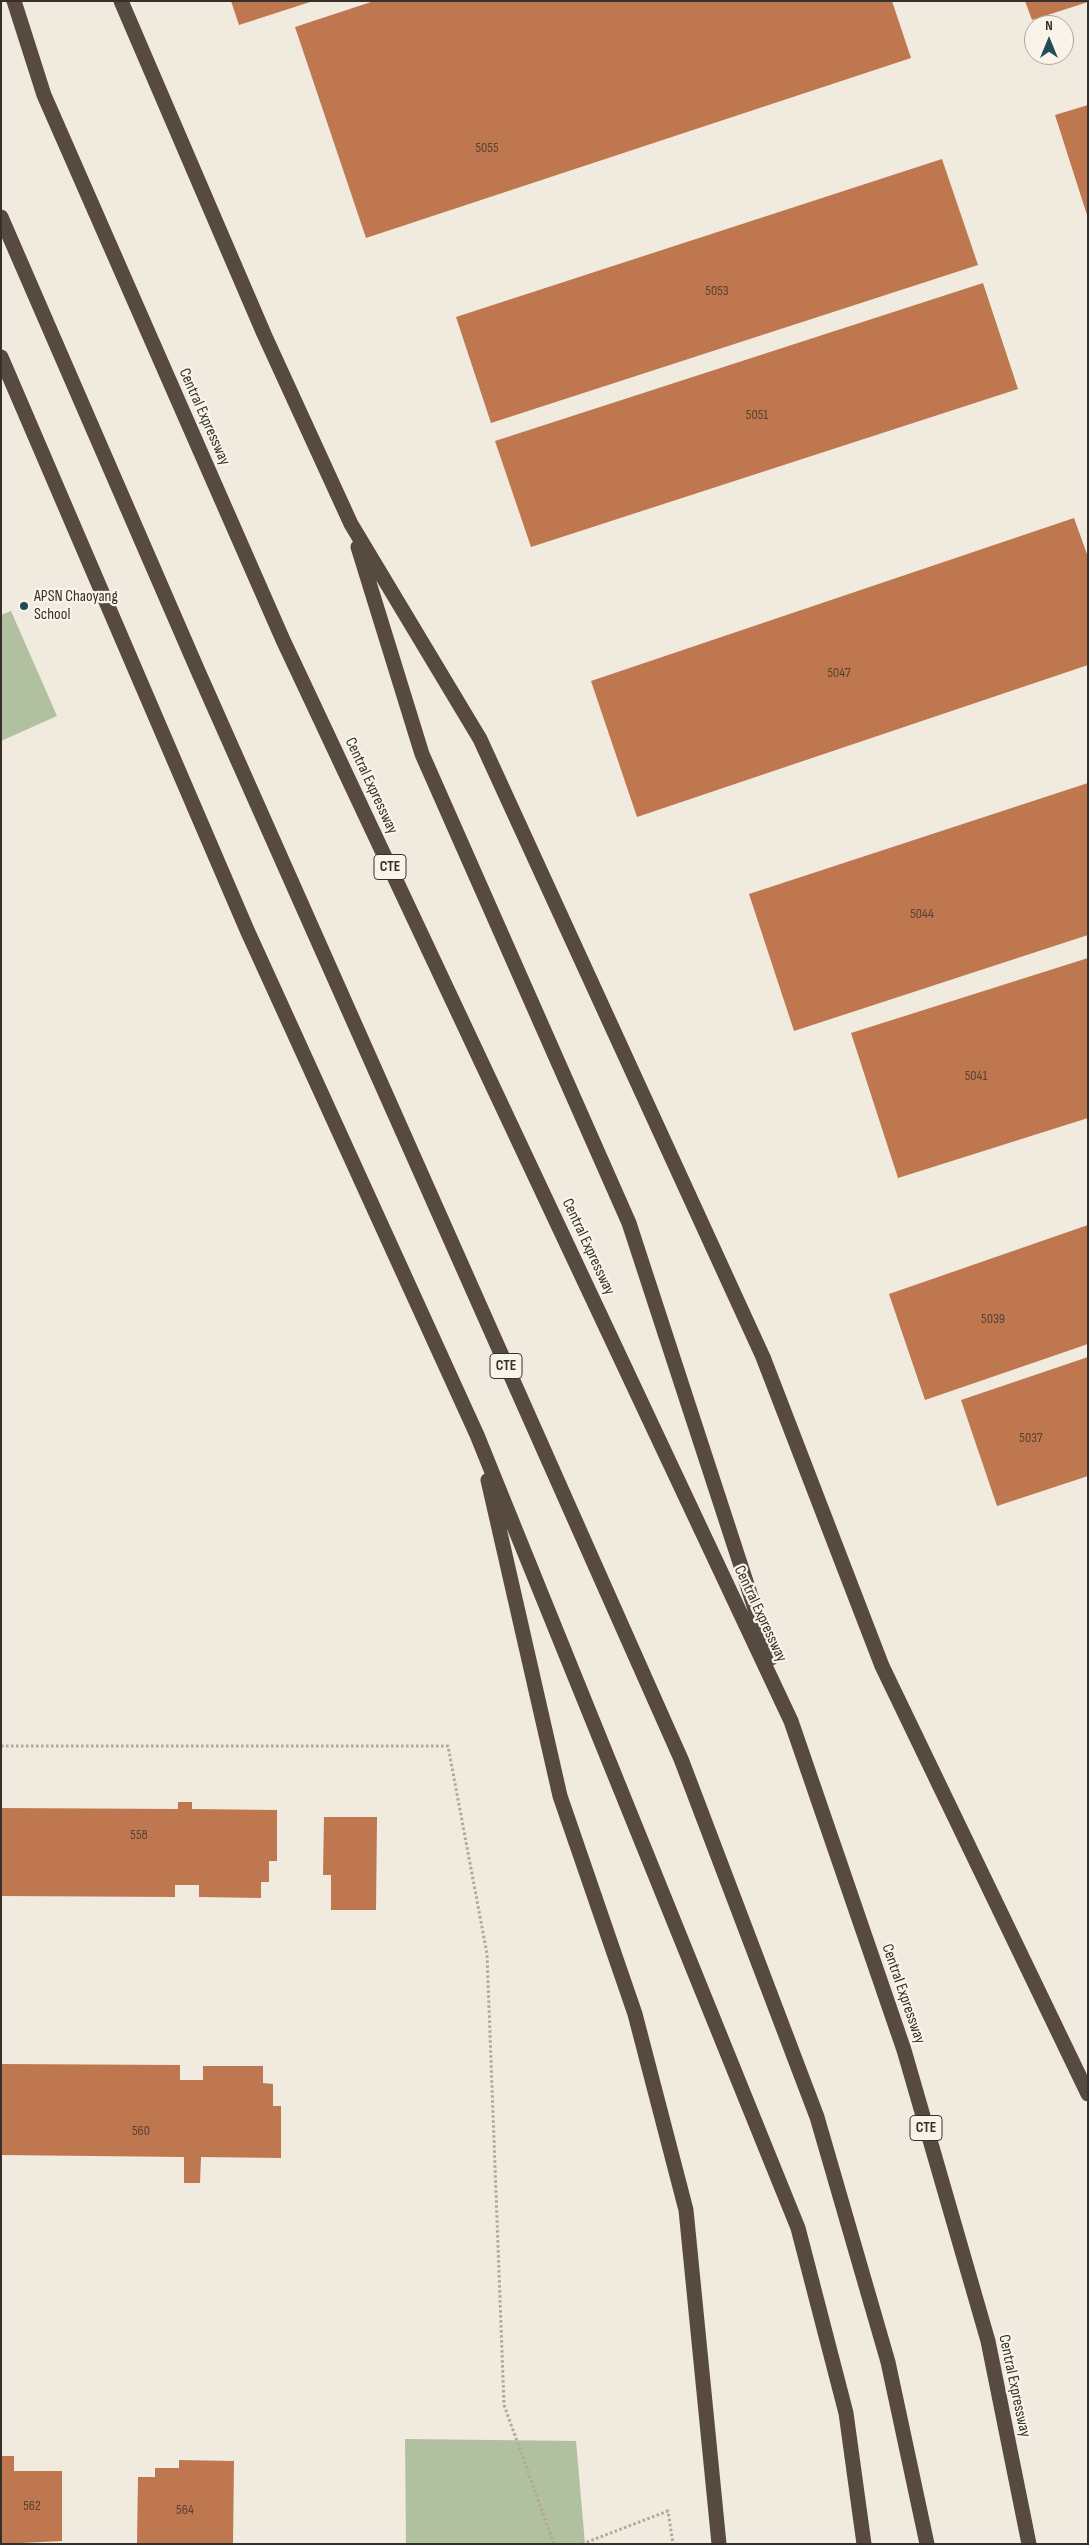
<!DOCTYPE html>
<html>
<head>
<meta charset="utf-8">
<style>
  body { margin:0 }
  #map { position:relative; width:1089px; height:2545px; overflow:hidden; background:#f1eade; font-family:"Sofia Sans Condensed",sans-serif }
  canvas { display:block }
  .frame { position:absolute; inset:0; border:2px solid #372f2a; pointer-events:none }
  .north { position:absolute; left:1024px; top:15px; width:50px; height:50px; box-sizing:border-box; background:#f9f4ea; border:1px solid #aba59d; border-radius:50%; rotate:0deg; font-size:14px; font-weight:700; line-height:20px; text-align:center; color:#372f2a }
  .north::after { content:''; display:block; margin:auto; width:18px; height:22px; background:#214d56; clip-path:polygon(50% 0,100% 100%,50% 72%,0 100%) }
</style>
</head>
<body>
<div id="map">
<canvas width="1089" height="2545"></canvas>
<div class="frame"></div>
<div class="north">N</div>
</div>
<script>
const c = document.querySelector('canvas').getContext('2d');
c.lineJoin = 'round';
function fill(path, color) { c.fillStyle = color; c.fill(path, 'evenodd'); }
const shape = rows => new Path2D(rows.map(r => 'M' + r).join(''));
function trace(path, color, width, dash) { c.strokeStyle = color; c.lineWidth = width; c.lineCap = dash ? 'butt' : 'round'; c.setLineDash(dash || []); c.stroke(path); }
function write(font, color, halo, rows, align = 'center') {
  c.font = font + ' "Sofia Sans Condensed",sans-serif'; c.lineWidth = 4.5; c.setLineDash([]); c.textBaseline = 'middle'; c.strokeStyle = halo; c.fillStyle = color; for (const [text, x, y, turn = 0] of rows) {
    c.save(); c.translate(x, y); c.rotate((+turn || 0) * Math.PI / 180); c.textAlign = isNaN(turn) ? turn : align; if (halo) c.strokeText(text, 0, 0); c.fillText(text, 0, 0); c.restore();
  }
}
const green = shape([
  [11,611,57,716,1,741,1,615],
  [405,2439,576,2441,585,2544,406,2544]
]);
const building = shape([
  [231,1,309,1,310,2,239,25],
  [374,1,892,1,911,58,366,238,295,27],
  [1025,1,1088,1,1088,2,1032,20],
  [1088,105,1088,215,1087,215,1055,115],
  [942,159,978,265,491,423,456,317],
  [983,283,1018,389,531,547,495,441],
  [1074,518,1088,557,1088,665,637,817,591,681],
  [1088,783,1088,935,794,1031,749,894],
  [1088,958,1088,1118,898,1178,851,1033],
  [1088,1225,1088,1344,925,1400,889,1294],
  [1088,1357,1088,1476,997,1506,961,1400],
  [178,1802,192,1802,192,1809,277,1810,277,1861,269,1861,269,1882,261,1882,261,1898,199,1897,199,1885,175,1885,175,1897,1,1896,1,1808,178,1809],
  [324,1817,377,1817,376,1910,331,1910,331,1875,323,1875],
  [1,2064,180,2065,180,2080,203,2080,203,2066,263,2066,263,2083,273,2084,273,2106,281,2106,281,2158,201,2157,200,2183,184,2183,184,2157,1,2155],
  [1,2456,14,2456,14,2471,62,2471,62,2541,1,2544],
  [179,2460,234,2461,233,2544,137,2544,138,2477,155,2477,155,2468,179,2468]
]);
const path = shape([
  [1,1746,448,1746,487,1954,504,2405,554,2544],
  [582,2544,668,2511,673,2544]
]);
const highway = shape([
  [14,1,44,95,283,640,791,1721,904,2050,988,2341,1029,2544],
  [121,1,264,334,351,524,480,739,763,1357,882,1666,1088,2094],
  [1,217,198,671,681,1759,817,2117,888,2362,927,2544],
  [1,357,247,930,477,1435,798,2228,846,2413,864,2544],
  [358,547,422,754,629,1223,771,1658],
  [488,1480,560,1796,635,2014,686,2210,719,2544]
]);
const markers = [
  [24,606,5,"#214d56"]
];
const numberNames = [
  ["5055",487,148],
  ["5053",717,291],
  ["5051",757,415],
  ["5047",839,673],
  ["5044",922,914],
  ["5041",976,1076],
  ["5039",993,1319],
  ["5037",1031,1438],
  ["558",139,1835],
  ["560",141,2131],
  ["562",32,2506],
  ["564",185,2510]
];
const shields = [
  [390,867,32],
  [506,1366,32],
  [926,2128,32]
];
const shieldNames = [
  ["CTE",390,867],
  ["CTE",506,1366],
  ["CTE",926,2128]
];
const streetNames = [
  ["Central Expressway",204,417,66],
  ["Central Expressway",371,786,65],
  ["Central Expressway",588,1247,65],
  ["Central Expressway",760,1614,65],
  ["Central Expressway",903,1994,71],
  ["Central Expressway",1014,2386,78]
];
const poiNames = [
  ["APSN Chaoyang",34,597],
  ["School",34,615]
];
fill(green, '#b1c09f');
fill(building, '#bf774f');
trace(path, '#b5a695', 3, [2.5, 2.5]);
trace(highway, '#574b41', 15);
for (const [x, y, r, color] of markers) { const dot = new Path2D(); dot.arc(x, y, r, 0, 2 * Math.PI); c.fillStyle = color; c.fill(dot); trace(dot, '#f9f4ea', 2); }
write('14px', '#594133', null, numberNames);
for (const [x, y, w] of shields) { const box = new Path2D(); box.roundRect(x - w / 2, y - 12.5, w, 25, 4); c.fillStyle = '#f9f4ea'; c.fill(box); trace(box, '#372f2a', 1); }
write('bold 15px', '#372f2a', null, shieldNames);
write('16px', '#372f2a', '#f9f4ea', streetNames);
write('16px', '#372f2a', '#f9f4ea', poiNames, 'left');
</script>
</body>
</html>
